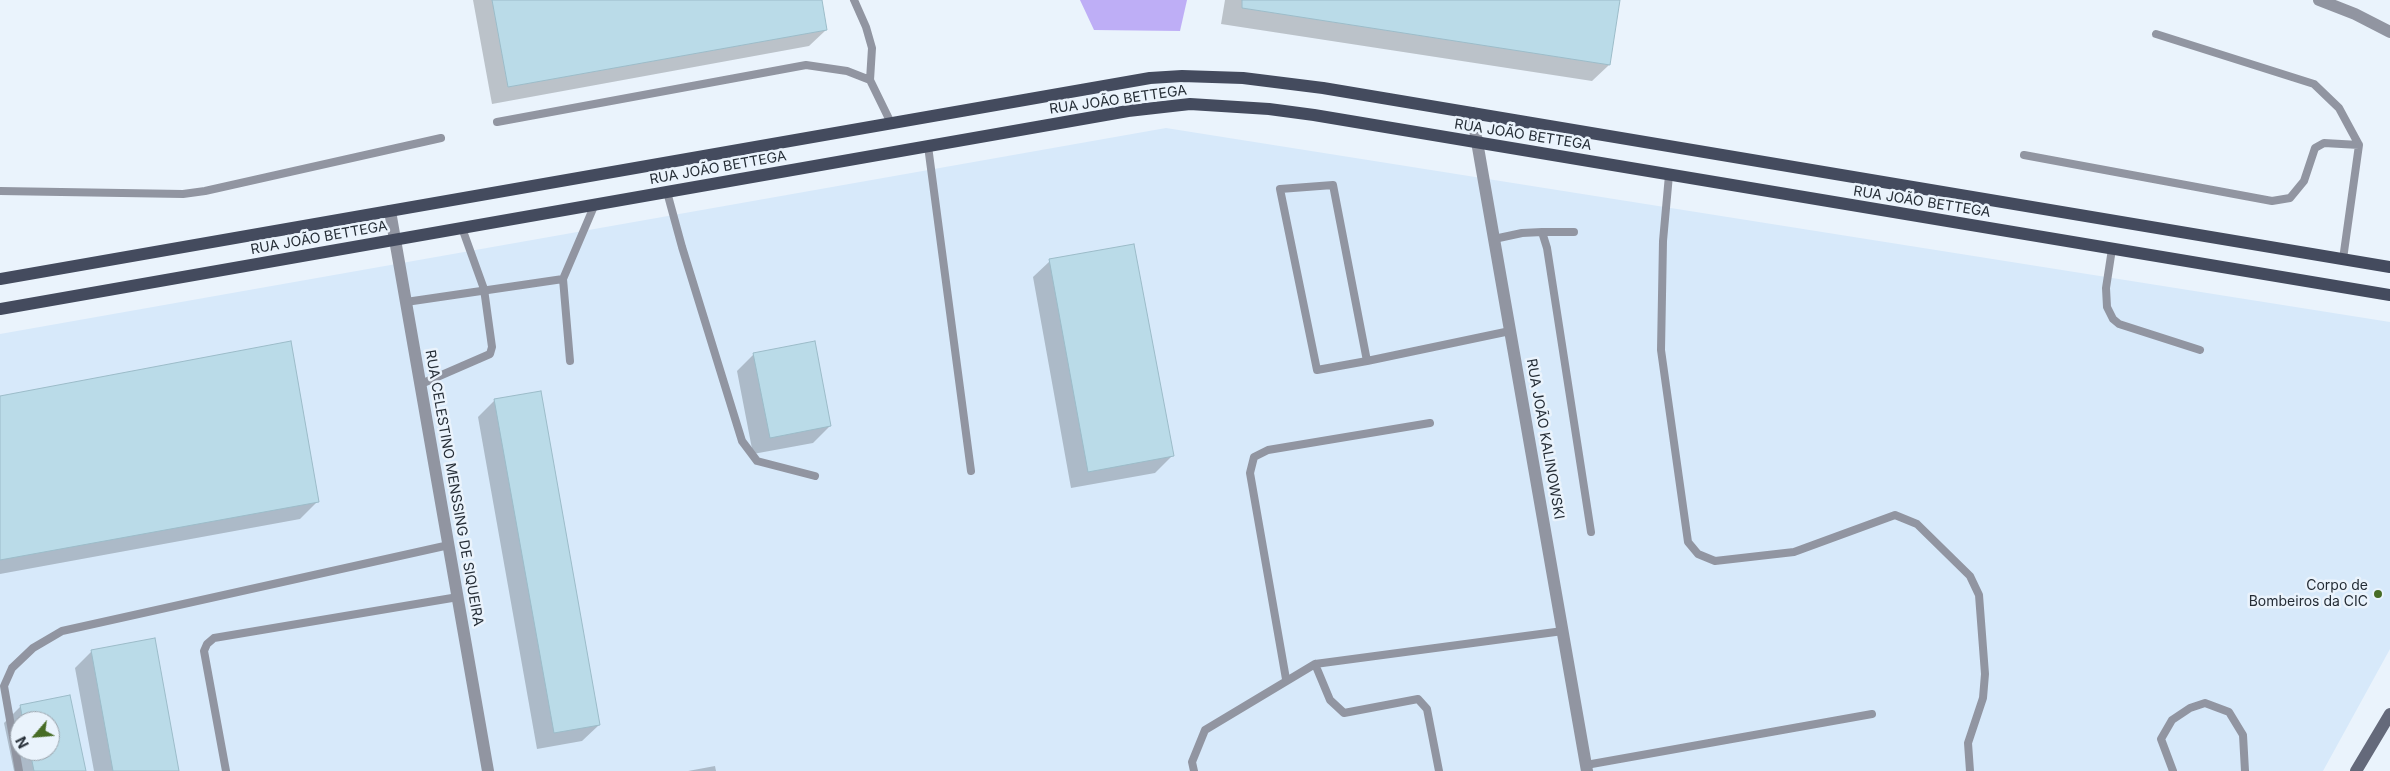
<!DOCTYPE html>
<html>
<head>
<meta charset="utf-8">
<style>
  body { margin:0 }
  #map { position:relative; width:2390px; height:771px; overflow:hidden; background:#eaf3fc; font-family:Inter,sans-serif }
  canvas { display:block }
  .north { position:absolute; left:10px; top:711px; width:50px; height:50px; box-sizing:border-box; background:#eaf3fc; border:1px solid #9ba4ad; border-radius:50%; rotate:243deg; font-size:14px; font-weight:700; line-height:20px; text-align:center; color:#252d36 }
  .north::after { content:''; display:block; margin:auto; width:18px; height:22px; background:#476c25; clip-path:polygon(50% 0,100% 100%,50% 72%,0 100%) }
</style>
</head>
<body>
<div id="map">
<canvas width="2390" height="771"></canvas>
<div class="north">N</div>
</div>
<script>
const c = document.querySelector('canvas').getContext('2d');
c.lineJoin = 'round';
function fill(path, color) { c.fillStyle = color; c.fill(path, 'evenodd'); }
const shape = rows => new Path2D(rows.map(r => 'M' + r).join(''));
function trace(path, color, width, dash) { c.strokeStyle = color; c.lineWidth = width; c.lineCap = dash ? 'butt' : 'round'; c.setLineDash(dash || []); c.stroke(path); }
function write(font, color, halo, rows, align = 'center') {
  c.font = font + ' Inter,sans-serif'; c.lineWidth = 5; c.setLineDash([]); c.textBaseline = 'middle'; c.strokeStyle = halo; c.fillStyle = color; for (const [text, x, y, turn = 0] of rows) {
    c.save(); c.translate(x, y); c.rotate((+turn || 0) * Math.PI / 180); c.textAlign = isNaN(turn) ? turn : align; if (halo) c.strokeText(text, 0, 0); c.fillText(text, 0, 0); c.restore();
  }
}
const built = shape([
  [1166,128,2390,322,2390,649,2323,771,0,771,0,334],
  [20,721,50,721,50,751,20,751]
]);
const forest = shape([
  [1080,0,1187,0,1180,31,1094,30]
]);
const shadow = shape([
  [473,0,821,0,826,30,809,46,492,104],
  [1225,0,1618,0,1609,65,1592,81,1221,24],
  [1050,261,1172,456,1155,473,1071,488,1033,277],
  [754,354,830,426,813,443,753,454,737,371],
  [0,397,317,502,300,519,0,574],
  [495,400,599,725,582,741,537,749,478,417],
  [92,651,178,771,94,771,75,668],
  [69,696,85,771,14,771,4,723,21,706],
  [20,721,50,721,50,751,20,751],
  [715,766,716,771,688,771]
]);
const building = shape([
  [492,0,822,0,827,30,508,87,492,0],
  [1242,0,1620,0,1610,65,1242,8,1242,0],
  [1134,244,1174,456,1088,472,1049,259,1134,244],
  [291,341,319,502,0,560,0,396,291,341],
  [815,341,831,426,770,438,753,353,815,341],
  [541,391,600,725,554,733,494,399,541,391],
  [155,638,179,771,113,771,91,650,155,638],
  [70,695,86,771,34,771,30,751,50,751,50,721,23,721,20,705,70,695]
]);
const service = shape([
  [854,0,866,27,872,48,870,80],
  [2156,34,2314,84,2339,108,2359,145,2343,259],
  [497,122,806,65,847,71,870,80,891,123],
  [928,146,971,471],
  [2024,155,2272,201,2290,198,2304,181,2315,148,2324,143,2359,145],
  [1669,175,1663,241,1661,350,1688,542,1698,554,1715,561,1794,552,1895,515,1917,524,1970,576,1979,595,1985,674,1983,698,1968,743,1970,771],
  [0,191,183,194,205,191,441,138],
  [667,192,682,247,742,441,757,461,815,476],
  [1542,232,1574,232],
  [1494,239,1522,233,1542,232,1547,248,1591,532],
  [2112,249,2106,288,2107,307,2113,319,2119,324,2200,350],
  [406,302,563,279],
  [570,361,563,279,595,204],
  [1367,361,1317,370,1280,189,1333,185,1367,361,1510,331],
  [421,384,490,354,492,347,484,289,462,228],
  [1315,664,1330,700,1344,713,1418,699,1427,709,1439,771],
  [1286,679,1250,473,1254,457,1268,450,1430,423],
  [1586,765,1872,714],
  [19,771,4,686,12,668,33,648,62,631,449,545],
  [226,771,204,651,207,644,214,638,458,597],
  [1194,771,1192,762,1205,730,1315,664,1563,631],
  [2173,771,2161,739,2172,720,2190,708,2205,703,2229,712,2243,735,2245,771]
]);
const minor = shape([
  [2319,0,2355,14,2390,32],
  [1472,113,1587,771],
  [390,211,488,771]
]);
const secondary = shape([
  [2356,771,2390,714]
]);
const primary = shape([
  [0,279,1150,78,1182,76,1243,78,1323,88,2390,267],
  [0,309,1128,111,1190,104,1269,109,1314,115,2390,295]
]);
const markers = [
  [2378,594,5,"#476c25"]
];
const streetNames = [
  ["RUA JOÃO BETTEGA",1118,100,-8],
  ["RUA JOÃO BETTEGA",1523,135,9],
  ["RUA JOÃO BETTEGA",718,168,-10],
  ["RUA JOÃO BETTEGA",1922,202,9],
  ["RUA JOÃO BETTEGA",319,238,-10],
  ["RUA JOÃO KALINOWSKI",1545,439,80],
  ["RUA CELESTINO MENSSING DE SIQUEIRA",454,488,80]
];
const poiNames = [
  ["Corpo de",2368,586],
  ["Bombeiros da CIC",2368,602]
];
fill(built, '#d7e9fa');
fill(forest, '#beaef6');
fill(shadow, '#0003');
fill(building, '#badbe8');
trace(building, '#9cbcc9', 1);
trace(service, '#9195a1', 8);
trace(minor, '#9195a1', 12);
trace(secondary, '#64697a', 12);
trace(primary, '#444b5e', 12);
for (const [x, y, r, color] of markers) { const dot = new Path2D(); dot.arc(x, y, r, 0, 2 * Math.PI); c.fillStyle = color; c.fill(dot); trace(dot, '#eaf3fc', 2); }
write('14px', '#252d36', '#eaf3fc', streetNames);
write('14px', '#252d36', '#eaf3fc', poiNames, 'right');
</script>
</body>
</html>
